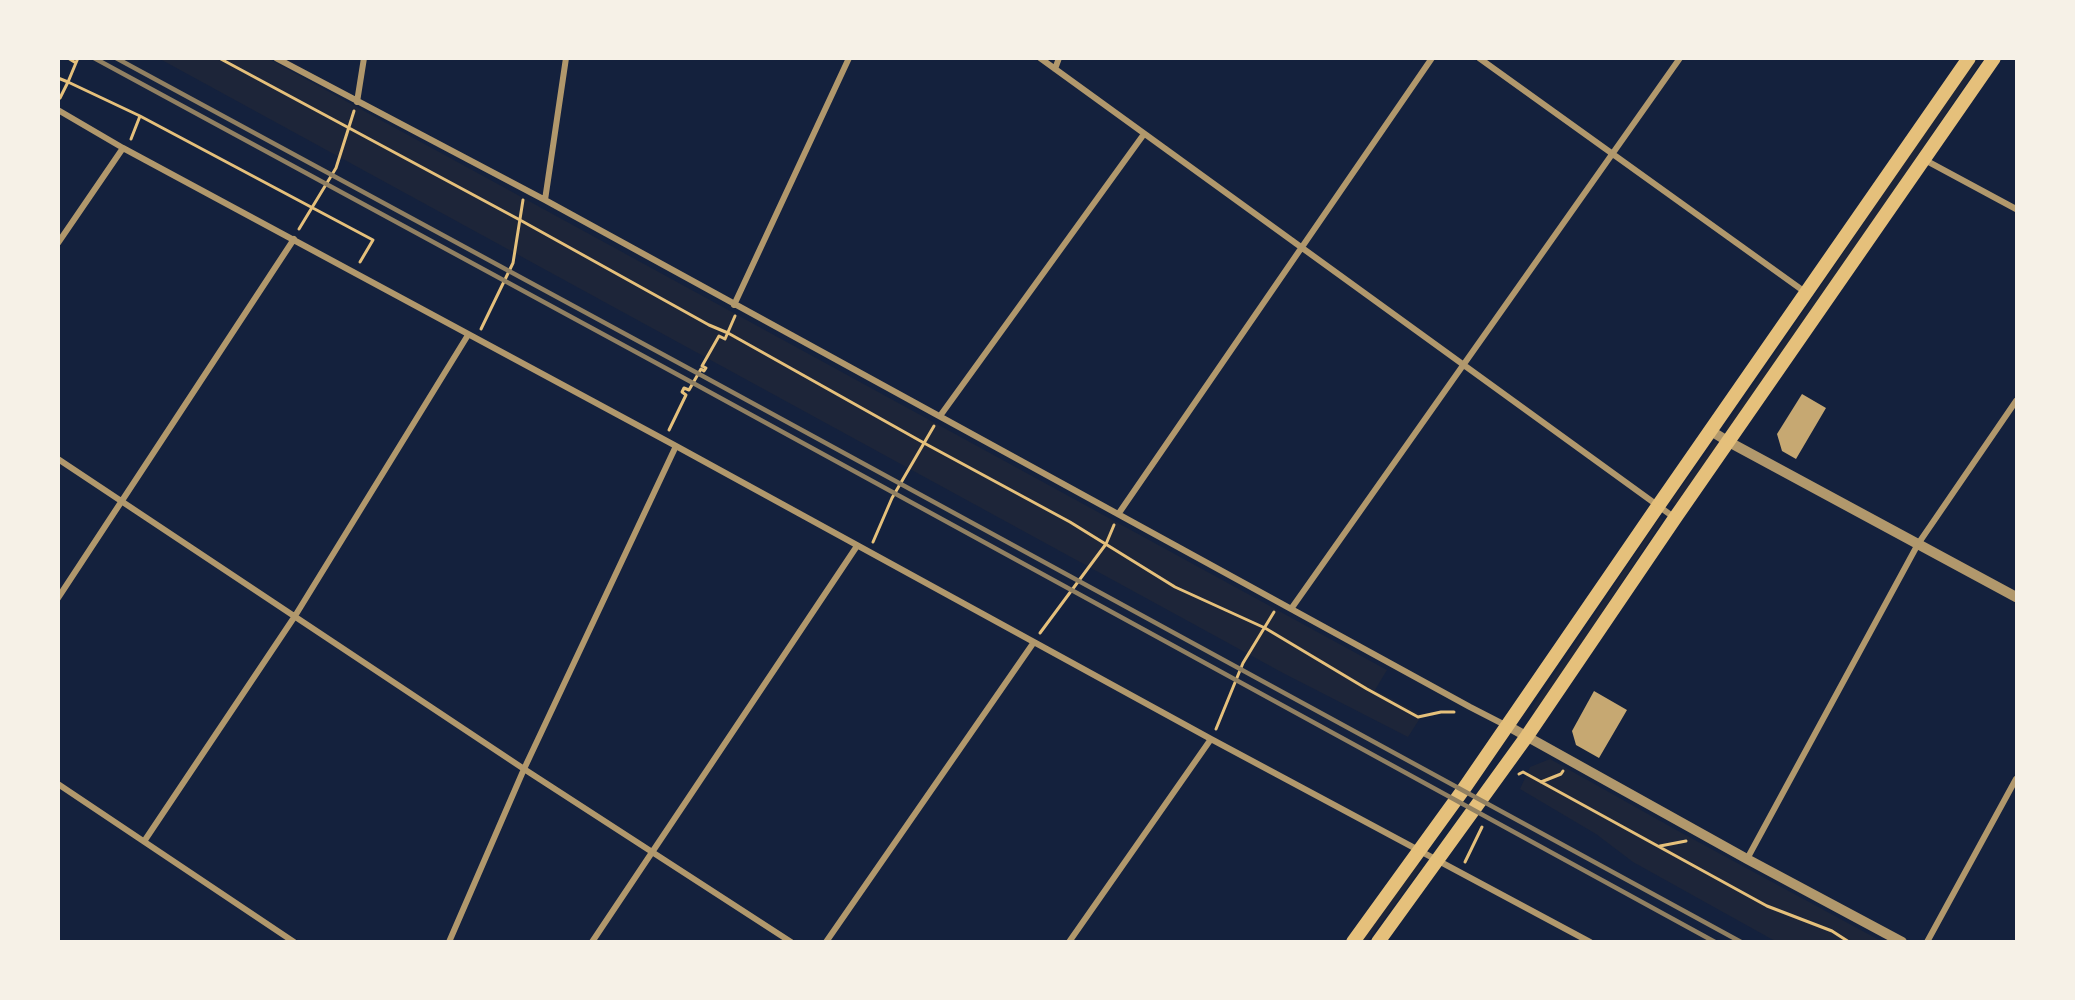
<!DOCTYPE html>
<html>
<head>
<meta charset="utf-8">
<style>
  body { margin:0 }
  #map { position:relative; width:2075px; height:1000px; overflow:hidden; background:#14213d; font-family:Spectral,serif }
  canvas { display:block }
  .frame { position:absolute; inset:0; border:60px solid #f6f1e7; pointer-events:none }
</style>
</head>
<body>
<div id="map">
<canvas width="2075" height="1000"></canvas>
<div class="frame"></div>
</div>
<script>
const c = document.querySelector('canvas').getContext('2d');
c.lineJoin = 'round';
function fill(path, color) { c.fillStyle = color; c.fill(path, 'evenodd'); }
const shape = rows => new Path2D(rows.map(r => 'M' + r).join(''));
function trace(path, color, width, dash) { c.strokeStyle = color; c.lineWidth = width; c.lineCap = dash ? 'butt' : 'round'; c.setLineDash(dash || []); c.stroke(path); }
const green = shape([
  [160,59,269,59,1387,670,1375,690,1422,715,1408,737,1283,673],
  [1975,59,1983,59,1730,433,1725,427],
  [1715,441,1720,445,1675,505,1671,501],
  [1660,517,1663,520,1536,713,1531,709],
  [1550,759,1680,832,1881,941,1775,941,1633,862,1596,834,1520,789,1530,767],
  [1418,864,1422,867,1368,941,1361,942]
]);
const building = shape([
  [1802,394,1826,408,1796,459,1782,451,1777,434],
  [1594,691,1627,710,1599,758,1576,745,1572,731]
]);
const path = shape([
  [68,58,76,63],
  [78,58,68,82,140,116,131,139],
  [219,58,520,220,709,325,728,333,924,443,1070,522,1175,587,1265,628,1367,689,1418,717,1441,712,1454,712],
  [58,78,68,82,60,98],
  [140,116,373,240,360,262],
  [299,229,336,168,354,111],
  [481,329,513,263,523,200],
  [669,430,686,395,682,392,684,388,689,390,701,369,704,371,706,368,702,366,719,336,725,339,735,316],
  [873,542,892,498,934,426],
  [1040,633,1106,544,1114,525],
  [1216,729,1243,663,1274,612],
  [1519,774,1523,772,1767,906,1832,931,1849,942],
  [1541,782,1561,774,1563,771],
  [1660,846,1686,841],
  [1465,862,1482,827]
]);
const minor = shape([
  [276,58,545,200,1470,707,1507,726],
  [1040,58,1675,518],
  [1479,58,1805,292],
  [1055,69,1059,58],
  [357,102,364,58],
  [58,110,123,148,676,446,1211,739,1590,942],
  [1925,160,2016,209],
  [545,200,566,58],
  [58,243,123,148],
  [734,305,849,58],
  [940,416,1144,134],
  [58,459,524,769,791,942],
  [1119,513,1432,58],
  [58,598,294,239],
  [1291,609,1680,58],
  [58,784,294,942],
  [145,840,295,616,468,335],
  [1747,859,1918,544,2016,401],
  [449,942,524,769,676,446],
  [592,942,857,546],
  [826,942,1034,642],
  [1069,942,1211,739],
  [1927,942,2016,779]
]);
const tertiary = shape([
  [1711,431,1729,442,2016,597],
  [1508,726,1747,859,1902,942]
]);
const primary = shape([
  [1353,942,1463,790,1658,506,1969,58],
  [1378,942,1527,736,1675,518,1994,58]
]);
const rail = shape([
  [94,58,693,383,1715,942],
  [116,58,699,374,1741,942]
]);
fill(green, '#1d2539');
fill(building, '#c6a872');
trace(path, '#e5c07b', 3);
trace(minor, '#b1986c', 6);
trace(tertiary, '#b1986c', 10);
trace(primary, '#e5c07b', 14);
trace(rail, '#918062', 4.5);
</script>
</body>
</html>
